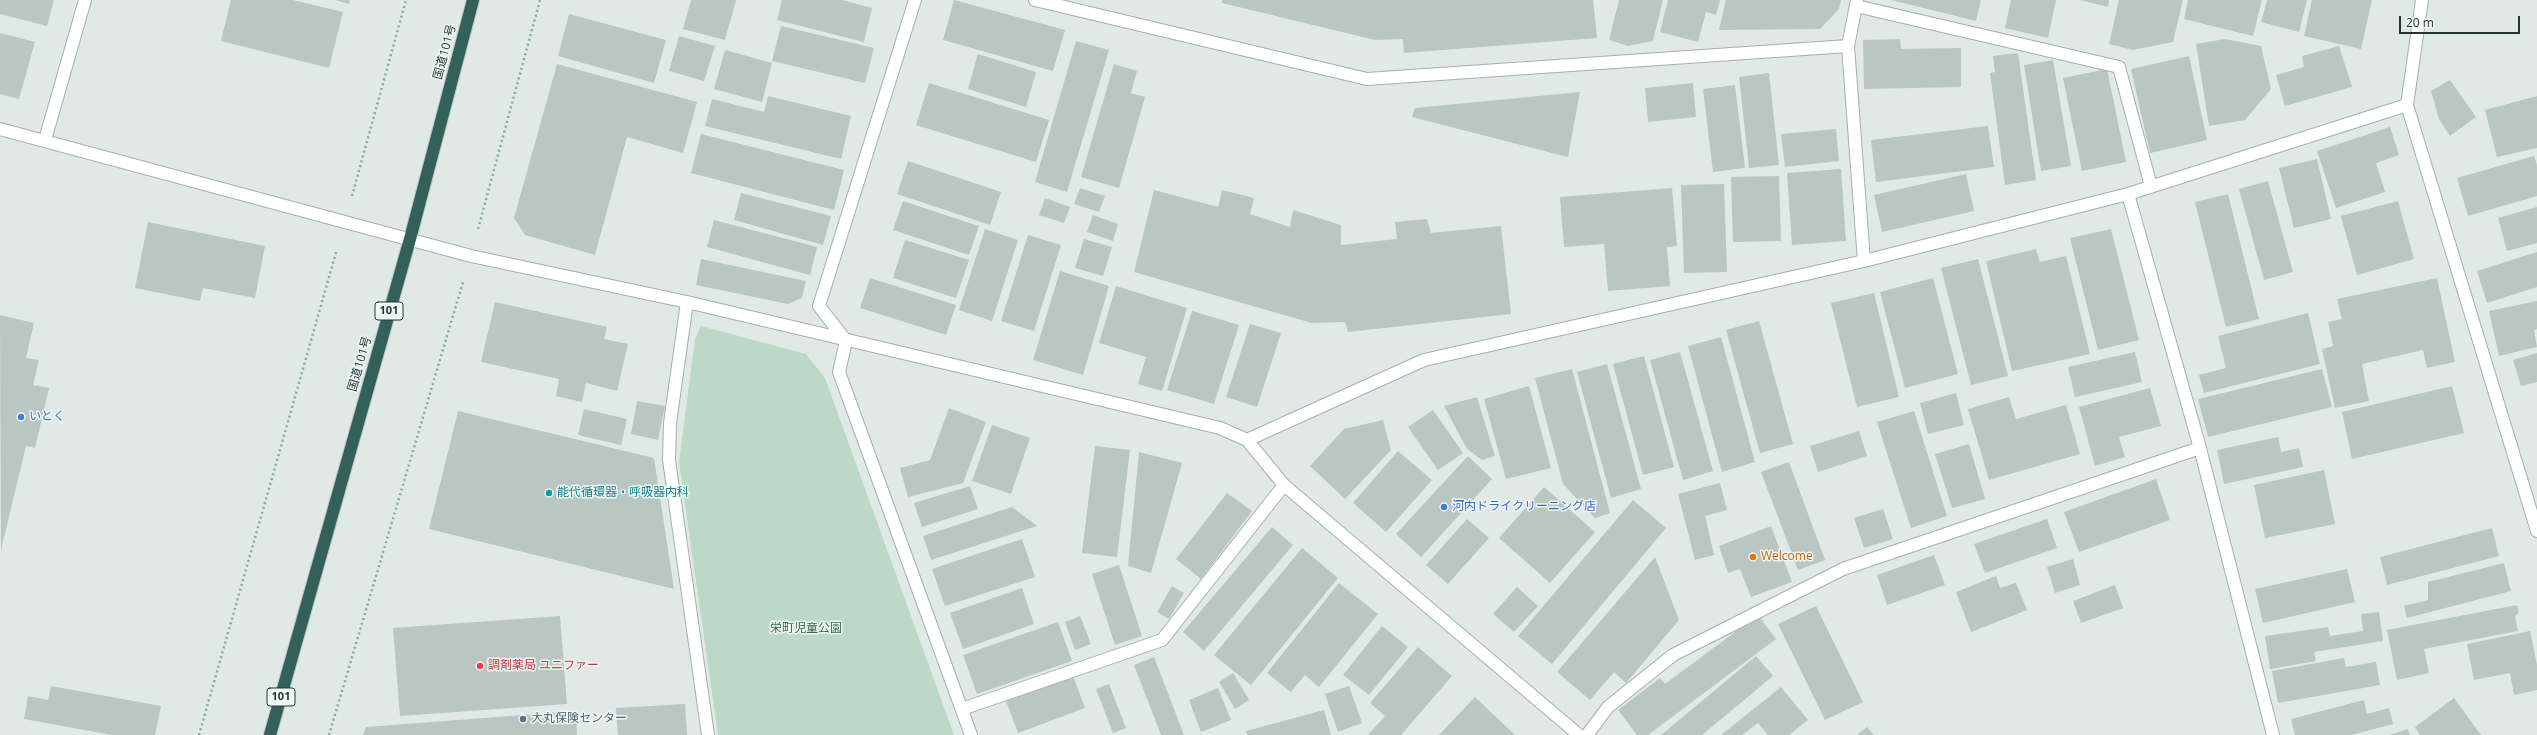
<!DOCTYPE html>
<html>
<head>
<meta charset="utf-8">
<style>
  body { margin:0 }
  #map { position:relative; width:2537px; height:735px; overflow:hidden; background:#e1e9e6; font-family:"Open Sans",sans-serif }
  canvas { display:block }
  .scale { position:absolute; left:2399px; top:16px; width:121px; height:18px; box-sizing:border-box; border:2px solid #233734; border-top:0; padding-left:5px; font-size:12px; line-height:14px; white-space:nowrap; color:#233734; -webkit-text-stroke:3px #f0f6f4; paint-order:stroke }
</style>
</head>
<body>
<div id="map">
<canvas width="2537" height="735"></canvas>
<div class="scale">20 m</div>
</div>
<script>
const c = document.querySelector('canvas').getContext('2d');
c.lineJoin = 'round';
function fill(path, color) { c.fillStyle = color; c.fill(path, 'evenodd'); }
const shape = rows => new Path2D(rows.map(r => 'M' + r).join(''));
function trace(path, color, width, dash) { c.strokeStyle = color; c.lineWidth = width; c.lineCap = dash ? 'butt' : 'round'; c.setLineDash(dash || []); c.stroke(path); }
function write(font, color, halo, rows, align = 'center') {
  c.font = font + ' "Open Sans","Noto Sans JP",sans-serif'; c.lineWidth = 3; c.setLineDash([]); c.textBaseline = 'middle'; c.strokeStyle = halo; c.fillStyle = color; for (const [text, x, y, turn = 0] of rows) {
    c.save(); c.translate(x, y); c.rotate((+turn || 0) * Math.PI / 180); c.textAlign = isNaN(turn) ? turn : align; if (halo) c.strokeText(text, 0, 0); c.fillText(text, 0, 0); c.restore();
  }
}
const green = shape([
  [701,326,806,354,825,378,954,735,718,735,679,462,695,339]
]);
const building = shape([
  [0,0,54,0,47,26,0,14],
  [231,0,293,0,343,12,329,68,221,41],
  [335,0,350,0,349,4],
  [691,0,736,0,725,40,683,29],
  [782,0,842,0,872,8,864,42,777,20],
  [954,0,1065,30,1053,71,943,40],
  [1222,0,1593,0,1597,38,1404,53,1403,39,1375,40,1222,3],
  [1619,0,1663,0,1653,41,1628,46,1609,40],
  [1668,0,1720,0,1716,15,1706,12,1698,42,1660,32],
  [1726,0,1841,0,1839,9,1820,29,1719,30],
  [1891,0,1981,0,1976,21],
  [2011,0,2056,0,2048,38,2005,28],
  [2080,0,2109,0,2108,7],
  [2119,0,2183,0,2173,42,2133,50,2109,44],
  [2188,0,2262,0,2253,36,2184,19],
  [2267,0,2307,0,2299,32,2261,22],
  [2312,0,2372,0,2361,49,2304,36],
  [569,14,666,40,654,83,558,56],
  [781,26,874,48,865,83,772,61],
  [0,33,35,42,19,99,0,94],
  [679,36,715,46,704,81,669,71],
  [1900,39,1901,49,1961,48,1961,87,1864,89,1863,40],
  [2225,39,2261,46,2271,89,2245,120,2209,126,2196,44],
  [1076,41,1109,50,1067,192,1035,182],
  [2339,46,2352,87,2285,106,2276,75,2304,67,2302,56],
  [725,50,772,63,762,102,714,89],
  [2018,53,2036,180,2005,185,1990,73,1995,72,1993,56],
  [978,54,1036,72,1026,107,968,89],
  [2189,56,2207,140,2150,153,2131,69],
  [2053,60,2071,166,2041,171,2024,65],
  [557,64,697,102,683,153,627,137,595,255,525,235,514,218],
  [1114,64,1137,71,1131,93,1145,97,1119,188,1081,177],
  [2107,69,2126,162,2082,171,2063,78],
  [1769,73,1779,165,1749,168,1739,77],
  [2450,80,2476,117,2450,136,2439,119,2431,91],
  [929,83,1049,120,1036,162,916,125],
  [1693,83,1696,117,1648,122,1645,88],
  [1735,85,1745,168,1713,172,1703,89],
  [1580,92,1568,157,1412,117,1415,108],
  [768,96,851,116,841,159,705,126,712,99,764,112],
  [2537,96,2537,148,2497,157,2485,110],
  [1988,126,1994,167,1876,182,1871,140],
  [2390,127,2399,155,2376,163,2385,192,2336,208,2317,151],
  [1836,129,1839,161,1785,167,1781,134],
  [701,134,844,170,834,210,691,173],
  [2534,156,2537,165,2537,196,2468,216,2457,178],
  [2317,159,2331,219,2294,228,2279,168],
  [908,161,1001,192,990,225,897,194],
  [1841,169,1846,241,1792,245,1787,173],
  [1966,174,1974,211,1882,232,1874,195],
  [1779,176,1781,241,1733,242,1731,177],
  [2268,181,2293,272,2264,280,2239,189],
  [1724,184,1727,272,1684,273,1681,185],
  [1080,188,1105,196,1099,212,1074,204],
  [1672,188,1677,246,1667,247,1670,286,1608,291,1604,244,1564,247,1560,197],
  [1154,190,1218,207,1222,190,1254,198,1250,214,1290,227,1293,210,1341,225,1341,245,1397,239,1395,222,1427,219,1431,233,1501,226,1511,314,1348,332,1345,322,1312,323,1134,272],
  [741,193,831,216,823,245,734,220],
  [2228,194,2259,319,2226,327,2195,202],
  [1045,198,1070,207,1064,223,1039,215],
  [903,201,979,226,969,255,893,230],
  [2398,201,2414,259,2357,275,2341,216],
  [2537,207,2537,243,2507,251,2498,218],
  [1093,215,1118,224,1113,241,1087,232],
  [714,220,817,247,810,275,707,247],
  [148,222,265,246,255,298,203,288,200,301,135,288],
  [985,229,1018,240,992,321,959,310],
  [2111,229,2139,340,2098,350,2070,238],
  [1028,235,1061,245,1034,331,1001,321],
  [1084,239,1112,247,1103,276,1075,268],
  [905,240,969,260,956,298,893,278],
  [2036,249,2040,262,2066,256,2090,354,2012,371,1986,261],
  [2537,252,2537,287,2487,303,2477,271],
  [701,259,806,281,802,298,788,304,696,285],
  [1978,259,2008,376,1971,385,1941,268],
  [1060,271,1109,286,1083,375,1033,360],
  [870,278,956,305,946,335,860,308],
  [1933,278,1958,374,1905,388,1880,292],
  [2437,278,2455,362,2427,368,2423,350,2362,364,2369,401,2335,408,2322,349,2333,346,2328,322,2342,319,2337,299],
  [1116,286,1187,308,1162,391,1138,384,1146,357,1099,343],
  [1874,293,1899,397,1857,407,1831,303],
  [2537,301,2537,329,2534,330,2537,347,2499,356,2489,311],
  [495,302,607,327,604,339,628,344,617,391,586,383,582,402,556,396,559,379,481,362],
  [1192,311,1239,325,1214,404,1167,390],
  [2308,313,2320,364,2204,393,2199,375,2226,368,2218,336],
  [0,315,34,323,26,358,39,360,33,385,49,388,35,448,26,446,1,550],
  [1759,321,1793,444,1760,453,1726,330],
  [1250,324,1281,333,1257,407,1226,397],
  [1721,337,1755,462,1722,472,1688,346],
  [1680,352,1713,471,1683,480,1650,360],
  [2135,352,2142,382,2075,397,2068,367],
  [2537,353,2537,382,2521,386,2513,360],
  [1644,356,1674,467,1643,475,1613,364],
  [1607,364,1641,489,1611,498,1577,372],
  [1572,369,1610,513,1595,518,1563,484,1535,378],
  [2322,369,2332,407,2208,437,2198,399],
  [1529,386,1551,468,1506,479,1484,399],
  [2452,386,2464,433,2352,459,2342,412],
  [2150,388,2161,426,2119,437,2125,457,2095,466,2079,407],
  [1956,393,1964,425,1928,434,1920,403],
  [1477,397,1495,456,1482,460,1467,449,1444,406],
  [2009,397,2016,419,2066,405,2080,454,1989,480,1968,409],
  [637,401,665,406,658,440,631,434],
  [949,408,986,422,963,483,908,497,900,468,930,460],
  [584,409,627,419,621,445,578,435],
  [1433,410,1463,453,1438,470,1408,427],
  [458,411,654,458,674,589,429,529],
  [1914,411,1947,516,1911,528,1877,422],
  [1383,420,1391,450,1345,499,1310,466,1344,429],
  [992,425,1030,438,1011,494,972,481],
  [1859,431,1867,456,1818,472,1810,446],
  [2278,437,2281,452,2299,448,2303,467,2224,484,2217,450],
  [1969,444,1985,499,1952,508,1935,454],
  [1095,446,1130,450,1117,557,1082,553],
  [1398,451,1432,480,1386,532,1353,503],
  [1139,452,1182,463,1151,573,1128,566],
  [1468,456,1492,479,1421,557,1396,534],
  [1789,462,1825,560,1798,570,1761,472],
  [2324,470,2335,524,2265,538,2254,485],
  [2156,479,2170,520,2079,552,2064,512],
  [1720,483,1727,510,1705,516,1714,555,1695,560,1678,494],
  [970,486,978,509,922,527,914,503],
  [1544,487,1595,532,1550,583,1499,538],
  [1227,493,1252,511,1201,579,1176,559],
  [1633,500,1666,528,1552,664,1518,636],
  [1012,507,1037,526,931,560,923,536],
  [1883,509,1893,539,1864,548,1854,518],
  [1467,519,1489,538,1448,584,1426,565],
  [2047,519,2057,548,1985,573,1974,544],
  [1771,526,1792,582,1751,597,1740,569,1728,573,1719,546],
  [1272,527,1293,545,1204,651,1183,632],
  [2492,528,2499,556,2387,585,2380,557],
  [1022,539,1035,577,945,606,932,569],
  [1302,548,1338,578,1251,685,1214,655],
  [1934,555,1945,585,1887,605,1877,575],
  [1655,557,1679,620,1626,683,1614,672,1590,700,1557,672],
  [2073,559,2080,585,2055,593,2047,567],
  [2504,563,2511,591,2407,618,2404,606,2428,600,2428,582],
  [1119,565,1142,636,1115,645,1092,574],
  [2347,569,2355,602,2263,623,2255,589],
  [1996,576,2000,588,2016,583,2027,610,1971,632,1956,592],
  [1339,583,1378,614,1319,687,1305,675,1291,692,1267,673],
  [2115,585,2123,608,2081,623,2073,601],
  [1172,586,1184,593,1169,619,1157,612],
  [1517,587,1538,606,1514,632,1493,614],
  [1022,588,1034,624,963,649,950,613],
  [2517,605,2519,613,2515,616,2518,631,2424,649,2429,673,2397,680,2387,630],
  [1816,606,1863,702,1825,720,1778,624],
  [2379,612,2383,641,2314,652,2316,661,2270,669,2265,636,2328,627,2330,636,2363,631,2361,614],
  [1758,615,1776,639,1648,735,1637,735,1618,710,1660,678,1665,684],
  [560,616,567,704,400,716,393,628],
  [1080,616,1091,644,1075,650,1065,622],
  [1058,622,1072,661,977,694,963,655],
  [1382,626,1408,647,1369,695,1343,675],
  [2530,631,2537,665,2537,690,2514,695,2510,673,2474,680,2467,644],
  [1418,647,1452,676,1401,735,1368,735,1385,716,1370,703],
  [1756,656,1773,676,1702,735,1661,735],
  [1154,657,1184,735,1161,735,1134,665],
  [2344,658,2346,667,2376,662,2380,685,2278,703,2272,671],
  [1233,673,1249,700,1235,709,1219,682],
  [1073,676,1085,708,1018,733,1006,701],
  [1109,684,1126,728,1113,733,1096,689],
  [51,686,161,706,155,735,112,735,24,719,28,696,48,700],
  [1349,686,1362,723,1338,732,1325,694],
  [1781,687,1808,720,1789,735,1768,735,1758,723,1742,735,1721,735],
  [1218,688,1231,720,1201,732,1189,700],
  [1475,697,1515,735,1439,735],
  [2454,698,2481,735,2420,735,2415,727],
  [2364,700,2367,714,2389,708,2393,724,2351,735,2295,735,2291,719],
  [685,704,687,735,618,735,616,708],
  [1324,710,1331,735,1247,735,1246,731],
  [576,711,577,735,363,735,366,727],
  [1867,727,1874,735,1857,735],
  [2408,729,2410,735,2390,735]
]);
const path = shape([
  [352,196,406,0],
  [478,229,540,0],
  [199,735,337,249],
  [329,735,463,282]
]);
const minor = shape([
  [915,0,819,306,846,341,839,372,971,735],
  [1035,0,1367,79,1848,46],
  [1857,0,1848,46,1864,261],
  [2422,0,2407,105,2537,531],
  [1856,6,2119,67,2151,186],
  [0,129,471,256,687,302,1220,428,1247,440,1284,485,1579,735],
  [45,140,85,0],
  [2128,194,2200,448,2273,735],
  [687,302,670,423,669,460,708,735],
  [1247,440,1424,360,1864,261,2128,194,2407,105],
  [962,709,1162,640,1284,485],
  [1587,735,1608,707,1673,655,1843,569,2200,448]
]);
const highway = shape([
  [270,735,410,239,473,0]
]);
const markers = [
  [21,417,4,"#3f7fe0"],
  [549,493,4,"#0f9aa8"],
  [1444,507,4,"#3f7fe0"],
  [1753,557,4,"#e8710a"],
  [480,666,4,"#e0444e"],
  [523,719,4,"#5c6f8a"]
];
const shields = [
  [389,311,28],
  [281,697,28]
];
const shieldNames = [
  ["101",389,311],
  ["101",281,697]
];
const streetNames = [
  ["国道101号",445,52,-75],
  ["国道101号",360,364,-74]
];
const shopNames = [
  ["いとく",29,417],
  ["河内ドライクリーニング店",1452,507]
];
const cultureNames = [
  ["能代循環器・呼吸器内科",557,493]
];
const foodNames = [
  ["Welcome",1761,557]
];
const parkNames = [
  ["栄町児童公園",806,629]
];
const healthNames = [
  ["調剤薬局 ユニファー",488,666]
];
const serviceNames = [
  ["大丸保険センター",531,719]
];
fill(green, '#bcd8c6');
fill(building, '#b9c6c2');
trace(minor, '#a4b0ad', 14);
trace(highway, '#bdc3c2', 14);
trace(path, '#85a9a0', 2.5, [2, 3]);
trace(minor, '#fff', 12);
trace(highway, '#33605a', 12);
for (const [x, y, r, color] of markers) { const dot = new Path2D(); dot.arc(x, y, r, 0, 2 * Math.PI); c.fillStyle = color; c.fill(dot); trace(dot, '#f0f6f4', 1.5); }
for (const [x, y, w] of shields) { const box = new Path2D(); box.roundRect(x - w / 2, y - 9, w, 18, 3); c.fillStyle = '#f0f6f4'; c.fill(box); trace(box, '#233734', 1); }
write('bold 11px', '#233734', null, shieldNames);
write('12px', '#233734', '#f0f6f4', streetNames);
write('12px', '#366cbe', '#f0f6f4', shopNames, 'left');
write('12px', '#0d838f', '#f0f6f4', cultureNames, 'left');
write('12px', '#c56008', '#f0f6f4', foodNames, 'left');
write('12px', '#33694c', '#f0f6f4', parkNames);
write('12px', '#be3a42', '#f0f6f4', healthNames, 'left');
write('12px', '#4e5e75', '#f0f6f4', serviceNames, 'left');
</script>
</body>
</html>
